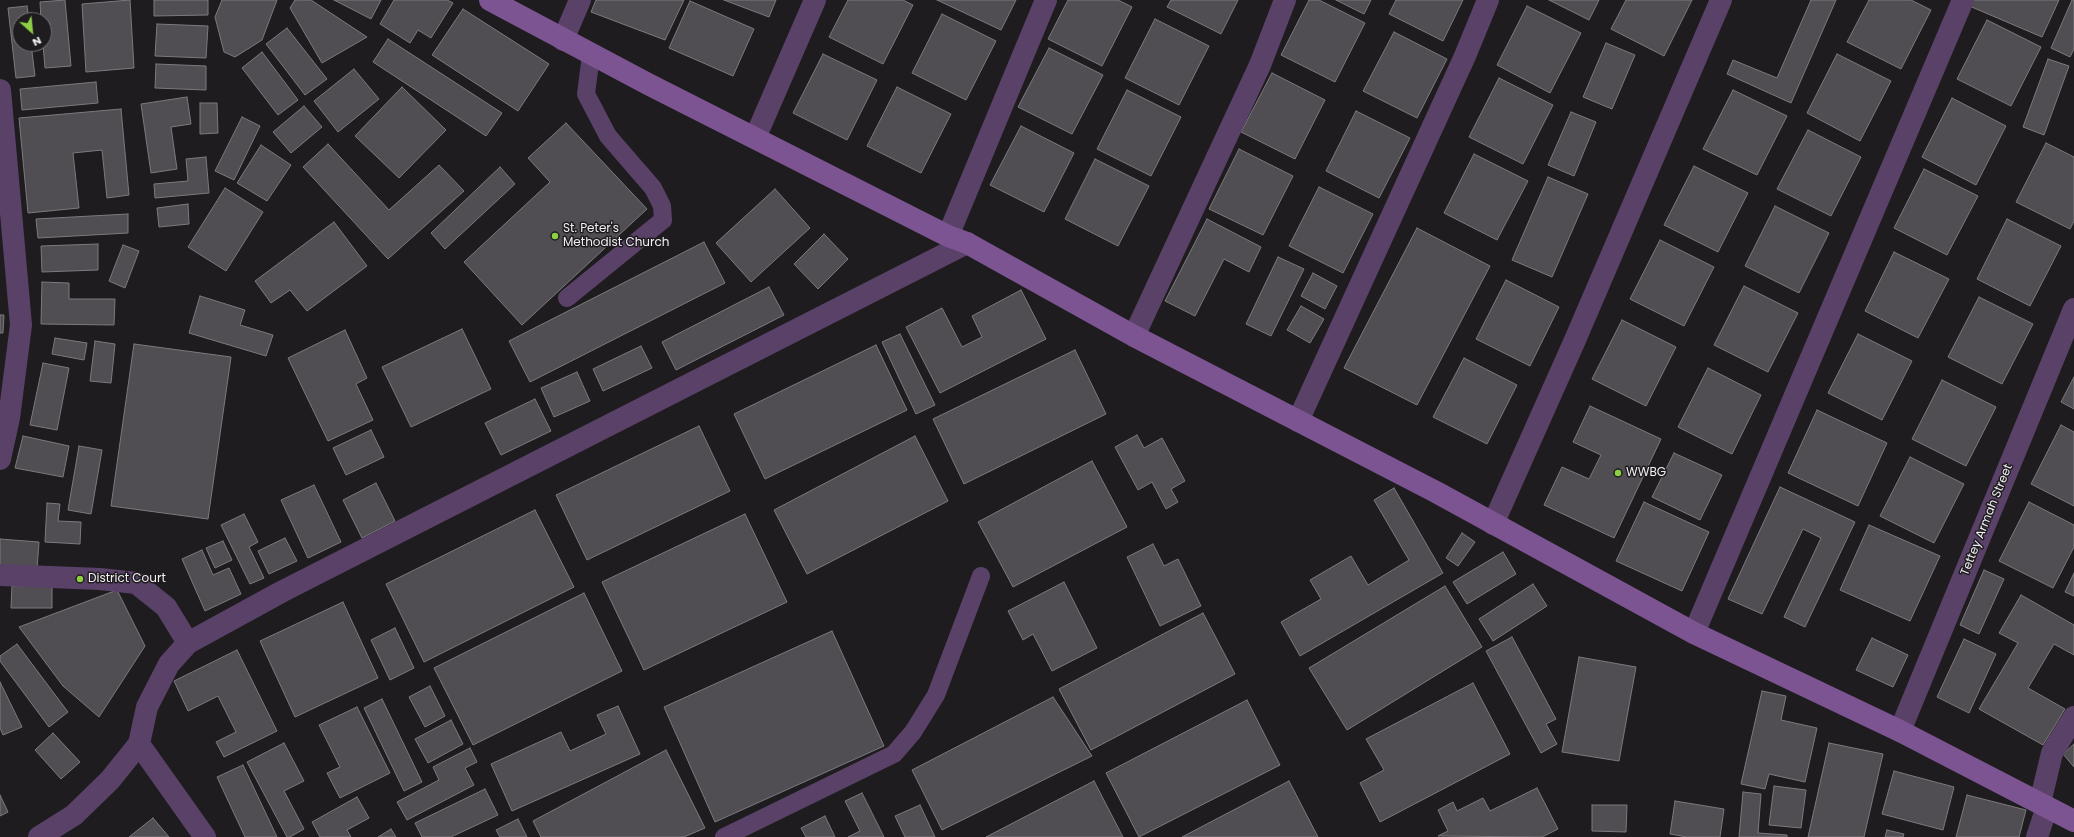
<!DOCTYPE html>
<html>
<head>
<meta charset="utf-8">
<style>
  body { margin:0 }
  #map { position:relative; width:2074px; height:837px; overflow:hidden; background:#1e1c1f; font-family:Poppins,sans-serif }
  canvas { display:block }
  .north { position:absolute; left:12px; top:12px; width:40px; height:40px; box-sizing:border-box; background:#1e1c1f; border:1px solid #727073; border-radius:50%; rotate:153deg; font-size:11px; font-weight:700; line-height:16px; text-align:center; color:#f0eef0 }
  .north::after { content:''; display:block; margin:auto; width:14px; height:18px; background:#8dce44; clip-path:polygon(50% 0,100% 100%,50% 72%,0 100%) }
</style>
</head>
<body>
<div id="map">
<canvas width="2074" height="837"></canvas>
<div class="north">N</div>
</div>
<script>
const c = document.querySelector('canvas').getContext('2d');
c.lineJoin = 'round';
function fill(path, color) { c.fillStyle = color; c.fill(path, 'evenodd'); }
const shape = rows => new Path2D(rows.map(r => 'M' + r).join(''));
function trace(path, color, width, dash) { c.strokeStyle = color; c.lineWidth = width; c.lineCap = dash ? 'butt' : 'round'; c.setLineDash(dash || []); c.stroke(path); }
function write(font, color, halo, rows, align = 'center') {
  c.font = font + ' Poppins,sans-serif'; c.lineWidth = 3; c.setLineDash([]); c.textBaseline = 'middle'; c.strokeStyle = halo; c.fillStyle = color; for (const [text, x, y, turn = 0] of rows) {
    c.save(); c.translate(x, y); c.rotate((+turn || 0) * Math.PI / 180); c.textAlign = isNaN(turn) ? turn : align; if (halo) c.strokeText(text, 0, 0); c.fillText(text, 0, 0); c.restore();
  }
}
const building = shape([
  [65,0,71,66,45,68,43,44,44,20,41,20,40,2,65,0],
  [130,0,134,68,86,72,82,4,130,0],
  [154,0,208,0,208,15,154,16,154,0],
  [222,0,277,0,262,40,235,57,224,52,215,17,222,0],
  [295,0,311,0,367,37,322,63,290,8,295,0],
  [334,0,381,0,371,19,334,0],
  [394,0,447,0,453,3,431,38,418,30,410,43,380,24,394,0],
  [596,0,684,0,665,40,591,12,596,0],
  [724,0,776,0,769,17,724,0],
  [848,0,903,0,913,5,883,64,829,37,848,0],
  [937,0,1016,0,1001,30,937,0],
  [1068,0,1118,0,1132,7,1102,66,1048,39,1068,0],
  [1171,0,1238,0,1221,34,1167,7,1171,0],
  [1309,0,1319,0,1365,23,1335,82,1281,55,1309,0],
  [1336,0,1371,0,1364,14,1336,0],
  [1396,0,1463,0,1443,41,1389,14,1396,0],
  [1549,0,1599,0,1589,20,1549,0],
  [1626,0,1692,0,1664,56,1611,29,1626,0],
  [1811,0,1836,0,1791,103,1727,74,1733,60,1777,78,1811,0],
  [1869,0,1911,0,1931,10,1901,69,1847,42,1869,0],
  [1969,0,2059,0,2042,37,1967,5,1969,0],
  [2072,0,2074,0,2074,49,2070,57,2051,48,2072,0],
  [690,1,754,29,733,76,669,48,690,1],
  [27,6,29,20,20,20,20,44,31,44,35,76,16,78,8,8,27,6],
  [1527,6,1581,33,1550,93,1497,65,1527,6],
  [463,9,549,64,518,111,432,55,463,9],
  [942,14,996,41,966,100,912,73,942,14],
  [1155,19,1209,46,1179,105,1125,78,1155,19],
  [1987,20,2041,47,2011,106,1957,79,1987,20],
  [157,24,208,26,206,58,155,56,157,24],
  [287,28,327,79,305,95,266,44,287,28],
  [1394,32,1447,59,1417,118,1363,91,1394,32],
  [388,39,502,113,486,136,373,62,388,39],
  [1606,43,1635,55,1612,109,1583,97,1606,43],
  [1049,48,1103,75,1072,134,1018,107,1049,48],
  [262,52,298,100,278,115,242,68,262,52],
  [823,54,877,80,847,140,793,113,823,54],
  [1837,54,1891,81,1860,141,1807,113,1837,54],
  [2048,59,2069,66,2044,135,2023,127,2048,59],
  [156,64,206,66,206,90,155,88,156,64],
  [354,69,379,99,338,132,314,101,354,69],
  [1272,73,1325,100,1295,159,1241,132,1272,73],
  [1499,78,1553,105,1523,164,1469,137,1499,78],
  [96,82,98,103,22,110,20,89,96,82],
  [402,87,446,130,399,178,355,136,402,87],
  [897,87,951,114,921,173,867,146,897,87],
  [1127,90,1181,117,1151,176,1097,149,1127,90],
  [1733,90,1787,116,1757,175,1703,149,1733,90],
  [187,97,191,124,171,127,177,169,151,173,141,104,187,97],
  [1952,98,2006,126,1976,185,1922,157,1952,98],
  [200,103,217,103,218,133,200,134,200,103],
  [304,106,322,127,291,153,273,132,304,106],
  [121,109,129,195,107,198,102,150,73,153,79,208,28,213,19,118,121,109],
  [1356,111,1410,138,1379,198,1326,171,1356,111],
  [1571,112,1596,122,1574,176,1548,165,1571,112],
  [242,117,260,126,234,180,215,171,242,117],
  [566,123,647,209,522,325,464,262,550,182,528,158,566,123],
  [1021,126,1074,153,1044,212,990,185,1021,126],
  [1808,130,1861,157,1831,216,1777,189,1808,130],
  [2046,143,2074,157,2074,221,2070,229,2016,202,2046,143],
  [328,144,389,210,439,165,464,191,388,259,303,167,328,144],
  [261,145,291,165,267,201,237,183,261,145],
  [1239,149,1293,176,1263,235,1209,209,1239,149],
  [1474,154,1528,181,1497,240,1444,213,1474,154],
  [206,157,209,193,155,198,154,184,188,181,186,159,206,157],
  [1095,159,1149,186,1118,246,1065,219,1095,159],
  [1694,166,1748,193,1718,252,1664,225,1694,166],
  [500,167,515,184,445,249,431,233,500,167],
  [1924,169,1978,196,1947,255,1894,228,1924,169],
  [1548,177,1588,194,1552,277,1512,260,1548,177],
  [1319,187,1373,214,1343,273,1289,246,1319,187],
  [225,188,263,212,226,271,188,247,225,188],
  [775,189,810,228,751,282,716,243,775,189],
  [188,204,189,224,159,227,157,208,188,204],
  [1775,206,1829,233,1799,293,1745,266,1775,206],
  [128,214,128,233,38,238,36,219,128,214],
  [1207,219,1261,247,1249,272,1224,259,1195,316,1165,301,1207,219],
  [2007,219,2061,246,2030,306,1977,279,2007,219],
  [334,222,367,266,307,311,290,290,271,303,255,281,334,222],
  [1417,228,1490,266,1417,405,1344,368,1417,228],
  [824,234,848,259,818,289,794,264,824,234],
  [1660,240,1714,267,1684,326,1630,299,1660,240],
  [704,242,725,283,530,382,509,341,704,242],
  [98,244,98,270,42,272,41,246,98,244],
  [123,245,139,251,125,288,109,281,123,245],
  [1894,252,1949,279,1918,338,1865,311,1894,252],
  [1278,257,1304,269,1271,336,1246,324,1278,257],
  [1313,273,1337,286,1325,309,1301,296,1313,273],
  [1506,280,1559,307,1530,366,1476,339,1506,280],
  [42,282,69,283,69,299,115,299,114,325,41,324,42,282],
  [1744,286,1798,313,1768,372,1714,345,1744,286],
  [769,287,784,315,676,370,662,342,769,287],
  [1021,290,1046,339,940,393,906,327,942,308,962,347,982,337,972,316,1021,290],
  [200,296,245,310,240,325,273,335,266,356,189,333,200,296],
  [1979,297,2033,324,2002,384,1948,357,1979,297],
  [1301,306,1324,319,1310,343,1287,330,1301,306],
  [0,315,4,315,3,333,0,333,0,315],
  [1622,320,1676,347,1646,406,1592,379,1622,320],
  [462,329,491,389,411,427,382,367,462,329],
  [345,330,367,378,356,384,373,420,328,441,288,358,345,330],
  [900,334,935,405,916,414,882,342,900,334],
  [1858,334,1912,361,1882,420,1828,393,1858,334],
  [55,338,87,343,84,360,52,354,55,338],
  [95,341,115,344,111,383,90,381,95,341],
  [134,344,231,357,208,519,111,506,134,344],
  [876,345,907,410,765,479,734,414,876,345],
  [641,346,652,368,603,391,593,369,641,346],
  [1075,350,1106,414,964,484,933,419,1075,350],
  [1464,358,1517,385,1487,444,1433,417,1464,358],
  [43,363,69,368,57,430,30,425,43,363],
  [1708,368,1761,395,1732,454,1678,427,1708,368],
  [577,372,590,401,554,417,541,388,577,372],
  [2074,377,2074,409,2061,402,2074,377],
  [1942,380,1996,407,1966,466,1912,439,1942,380],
  [535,399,551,431,501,455,485,423,535,399],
  [1590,406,1661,439,1614,538,1544,505,1562,467,1589,479,1601,455,1573,442,1590,406],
  [1817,410,1887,443,1858,506,1788,473,1817,410],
  [2061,425,2074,432,2074,506,2031,484,2061,425],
  [699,426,730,491,587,560,556,495,699,426],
  [371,430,384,457,346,475,333,448,371,430],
  [1137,435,1144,448,1162,438,1185,481,1171,489,1178,502,1166,509,1152,482,1138,490,1115,447,1137,435],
  [23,436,69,446,63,477,15,468,23,436],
  [915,436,948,501,807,574,774,510,915,436],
  [79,446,102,450,91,514,68,510,79,446],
  [1674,453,1722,475,1700,520,1652,497,1674,453],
  [1910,457,1964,484,1934,543,1880,516,1910,457],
  [1092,461,1127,527,1013,587,978,522,1092,461],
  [376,483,395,521,362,538,343,500,376,483],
  [314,485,341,542,308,558,281,500,314,485],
  [1780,487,1855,522,1805,627,1784,617,1821,538,1803,529,1762,614,1728,599,1780,487],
  [1394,488,1443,573,1300,656,1281,622,1321,599,1310,580,1351,556,1368,585,1409,560,1374,500,1394,488],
  [1644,502,1709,532,1682,591,1616,561,1644,502],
  [2029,502,2074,525,2074,547,2053,588,1999,561,2029,502],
  [47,503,60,504,58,521,81,522,80,544,45,542,47,503],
  [535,510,574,587,424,662,386,584,535,510],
  [244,514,258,542,249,547,264,578,250,584,221,525,244,514],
  [745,514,787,602,644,670,602,582,745,514],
  [1869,525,1940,556,1910,621,1840,590,1869,525],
  [1462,533,1475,542,1458,566,1446,558,1462,533],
  [285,538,297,561,269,574,258,551,285,538],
  [0,539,39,542,37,569,0,566,0,539],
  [223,541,232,560,215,568,206,548,223,541],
  [1153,544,1164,566,1178,559,1201,606,1160,626,1127,557,1153,544],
  [202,550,213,575,229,568,241,594,205,611,182,559,202,550],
  [1503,552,1516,574,1467,604,1453,582,1503,552],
  [1984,570,2004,579,1979,634,1960,625,1984,570],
  [2074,573,2074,596,2065,592,2074,573],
  [1064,582,1097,648,1052,671,1033,634,1023,640,1008,611,1064,582],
  [1533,584,1547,606,1493,641,1479,619,1533,584],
  [12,586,52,586,52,608,11,608,12,586],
  [1445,586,1482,647,1347,730,1309,668,1445,586],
  [117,590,145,646,99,717,63,686,19,627,117,590],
  [584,593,622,671,473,745,434,668,584,593],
  [2021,595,2074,625,2074,655,2054,644,2028,688,2065,709,2043,745,1979,709,2018,643,1999,633,2021,595],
  [343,602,378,678,295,717,260,641,343,602],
  [1203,613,1235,674,1091,750,1059,689,1203,613],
  [395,628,414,668,390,680,371,640,395,628],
  [832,631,884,746,715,822,664,707,832,631],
  [1512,637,1556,719,1546,724,1557,744,1541,753,1486,651,1512,637],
  [1872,638,1908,655,1893,687,1856,670,1872,638],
  [1964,639,1996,654,1969,713,1937,697,1964,639],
  [17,644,68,712,49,727,0,661,0,656,17,644],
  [237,650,277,731,224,757,216,742,236,732,218,696,188,711,174,681,237,650],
  [1579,657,1636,667,1619,761,1562,752,1579,657],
  [0,682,22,727,3,735,0,728,0,682],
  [1473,683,1510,754,1380,822,1360,783,1384,770,1366,739,1473,683],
  [430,686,445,716,425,727,409,697,430,686],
  [1762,691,1786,696,1781,720,1817,728,1805,782,1769,774,1765,789,1741,784,1762,691],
  [1053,697,1092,756,942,830,912,770,1053,697],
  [382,699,422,782,404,791,364,708,382,699],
  [1247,700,1280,765,1139,837,1106,773,1247,700],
  [618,706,640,754,512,811,491,764,561,732,570,751,606,734,597,715,618,706],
  [357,707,390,773,340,798,327,773,340,767,319,725,357,707],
  [451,720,463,744,428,763,415,739,451,720],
  [53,733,80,762,61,779,35,750,53,733],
  [284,743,304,781,284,791,304,829,290,837,287,837,247,762,284,743],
  [1829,743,1883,754,1864,837,1808,837,1829,743],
  [2074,744,2074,767,2063,754,2074,744],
  [470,748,477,762,465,768,474,785,407,820,397,802,439,780,433,767,470,748],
  [666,750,705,828,684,837,541,837,533,821,666,750],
  [243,765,277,837,245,837,217,777,243,765],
  [1894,771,1954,787,1943,830,1882,814,1894,771],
  [1094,781,1123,837,986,837,1094,781],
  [1289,781,1318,837,1182,837,1289,781],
  [1774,786,1806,790,1801,828,1769,825,1774,786],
  [1537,788,1558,829,1542,837,1438,836,1448,831,1438,810,1453,802,1457,811,1483,798,1490,811,1537,788],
  [485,789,498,815,451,837,422,837,415,823,485,789],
  [1743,792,1761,794,1758,833,1787,835,1787,837,1739,837,1743,792],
  [862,793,884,837,848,837,860,831,845,801,862,793],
  [0,795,8,812,0,816,0,795],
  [1967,795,2026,810,2019,837,1956,837,1967,795],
  [357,797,369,818,347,830,351,837,320,837,312,822,357,797],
  [1675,801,1724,809,1720,837,1687,837,1670,834,1675,801],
  [920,805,935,837,905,837,895,816,920,805],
  [1592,805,1627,805,1626,832,1592,831,1592,805],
  [825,816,835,837,806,837,801,828,825,816],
  [153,818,169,837,129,837,153,818],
  [518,819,527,837,500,837,496,830,518,819],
  [391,829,396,837,378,837,391,829],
  [1887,830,1904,834,1903,837,1885,837,1887,830]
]);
const service = shape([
  [567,298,663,220,662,206,653,188,608,136,586,94,591,55],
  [724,837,894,754,913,732,936,695,981,576]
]);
const minor = shape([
  [563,40,580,0],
  [0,90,21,325,9,418,0,459],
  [755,138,815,0],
  [948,236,1046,0],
  [1134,336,1260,65,1285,0],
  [1298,421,1465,56,1488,0],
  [1493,524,1575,340,1721,0],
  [0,575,100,579,136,583,166,607,188,643],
  [1694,633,1963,0],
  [1900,731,2074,309],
  [139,744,205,837],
  [2040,803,2052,753,2074,717],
  [39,837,74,815,110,780,139,744,147,707,169,664,188,643,283,591,967,243],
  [2037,837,2047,807]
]);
const secondary = shape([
  [490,0,648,84,948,236,967,243,1134,336,1436,492,1694,633,1900,731,2074,821]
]);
const markers = [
  [555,236,4,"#8dce44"],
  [1618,473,4,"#8dce44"],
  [80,579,4,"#8dce44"]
];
const poiNames = [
  ["St. Peter's",563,229],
  ["Methodist Church",563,243],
  ["WWBG",1626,473],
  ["District Court",88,579]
];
const streetNames = [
  ["Tettey Armah Street",1987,520,-68]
];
fill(building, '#504e52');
trace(building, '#7d7a7e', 1);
trace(service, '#5a4168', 18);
trace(minor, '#5a4168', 22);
trace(secondary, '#7d5492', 22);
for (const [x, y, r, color] of markers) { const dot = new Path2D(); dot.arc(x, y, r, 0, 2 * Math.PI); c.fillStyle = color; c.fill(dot); trace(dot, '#1e1c1f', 1.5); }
write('12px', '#f0eef0', '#1e1c1f', poiNames, 'left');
write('12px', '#f0eef0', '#1e1c1f', streetNames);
</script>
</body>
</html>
